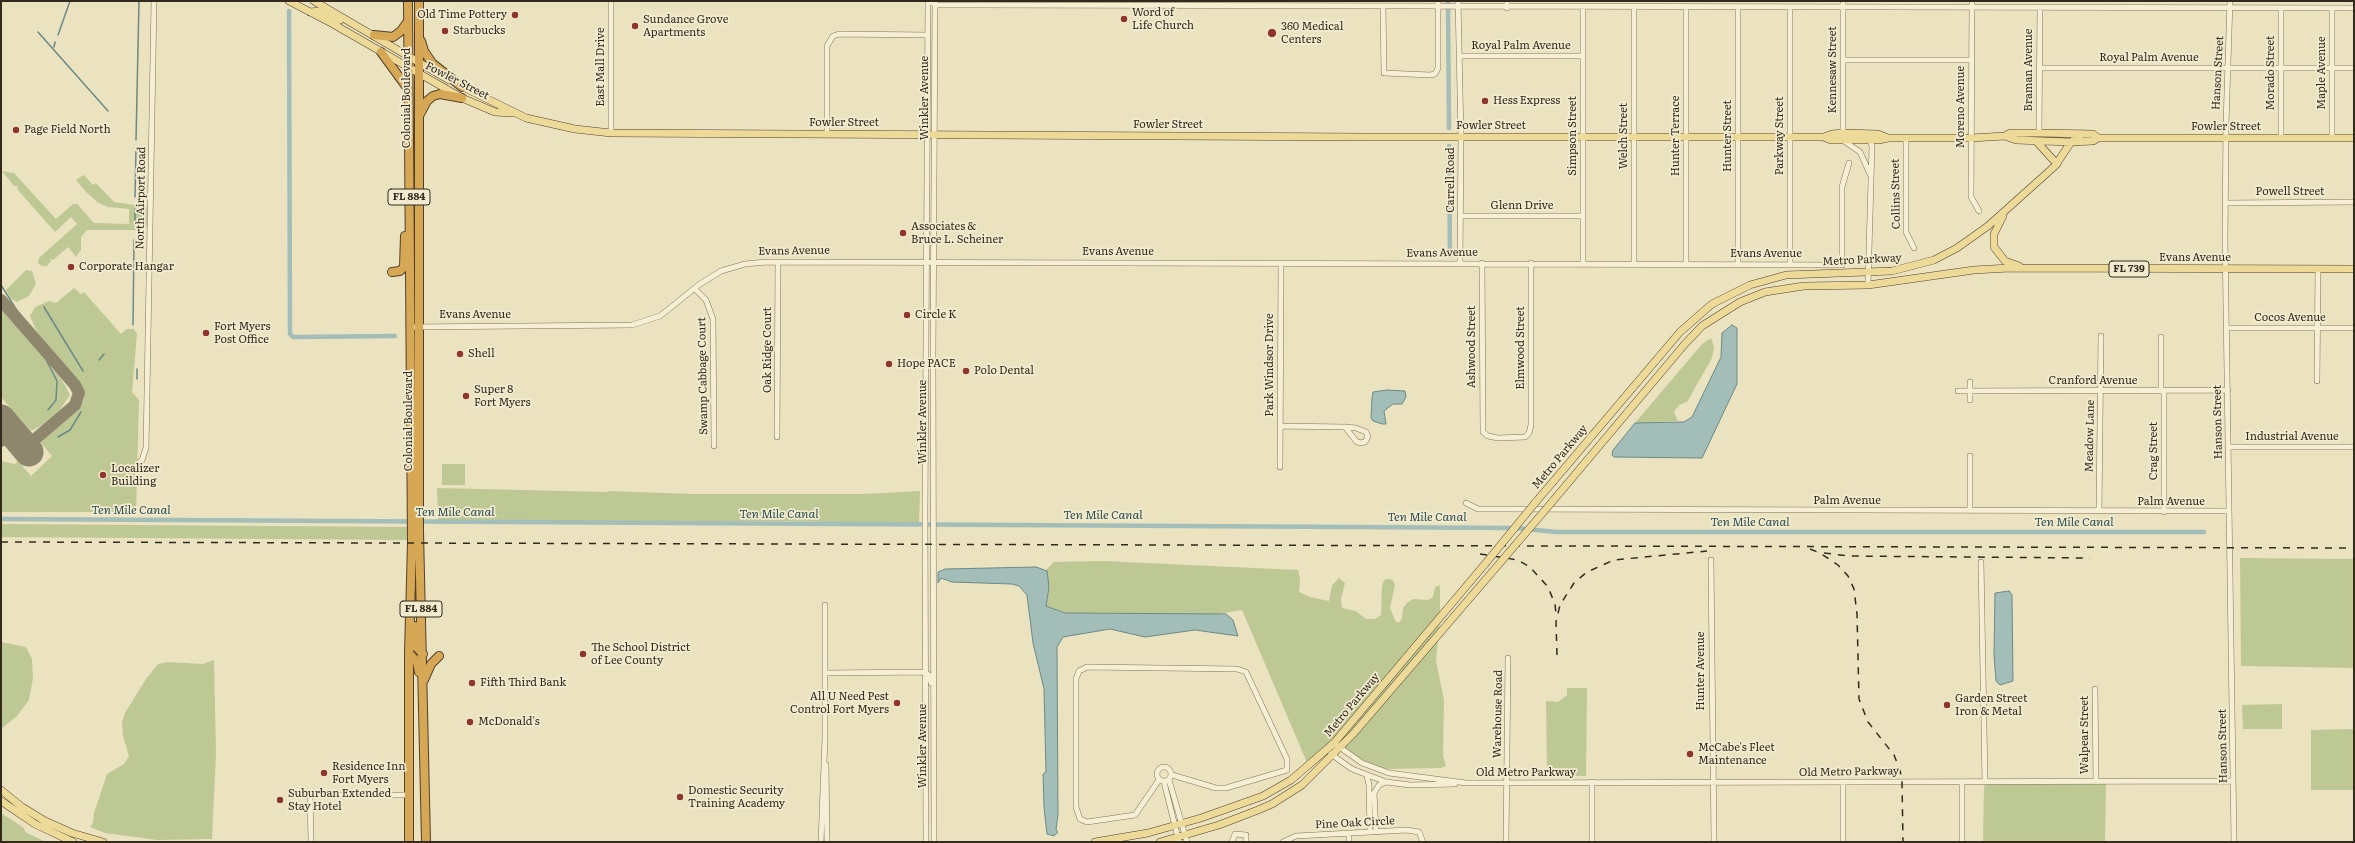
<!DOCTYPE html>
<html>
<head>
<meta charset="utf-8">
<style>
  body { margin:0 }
  #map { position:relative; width:2355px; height:843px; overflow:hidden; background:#ebe2c0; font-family:Literata,serif }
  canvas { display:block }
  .frame { position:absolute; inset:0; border:2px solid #332a1d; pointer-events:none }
</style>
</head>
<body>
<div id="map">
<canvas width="2355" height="843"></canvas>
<div class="frame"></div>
</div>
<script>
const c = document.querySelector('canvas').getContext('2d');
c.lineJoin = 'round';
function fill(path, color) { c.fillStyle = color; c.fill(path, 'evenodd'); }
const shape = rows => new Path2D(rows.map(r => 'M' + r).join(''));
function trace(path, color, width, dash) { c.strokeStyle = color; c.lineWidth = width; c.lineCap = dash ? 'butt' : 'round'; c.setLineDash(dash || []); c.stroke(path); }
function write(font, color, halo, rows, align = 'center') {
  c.font = font + ' Literata,serif'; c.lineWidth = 3.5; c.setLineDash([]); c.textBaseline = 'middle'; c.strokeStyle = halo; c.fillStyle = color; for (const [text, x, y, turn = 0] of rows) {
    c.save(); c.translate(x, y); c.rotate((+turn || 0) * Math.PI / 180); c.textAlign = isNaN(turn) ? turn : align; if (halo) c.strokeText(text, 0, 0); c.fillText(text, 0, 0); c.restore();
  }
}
const green = shape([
  [2,171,14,173,56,219,73,204,77,204,94,223,129,224,129,209,108,207,97,202,85,191,76,180,84,175,93,185,96,183,114,202,147,207,147,226,143,230,87,230,81,237,81,250,76,257,68,247,53,260,50,258,51,261,47,266,42,266,38,263,39,258,77,224,71,217,55,232,17,189,18,186,14,186],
  [26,270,32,271,36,284,29,296,17,302,10,298,6,290],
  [74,288,81,294,84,292,121,334,127,329,134,329,137,334,132,392,139,400,136,512,1,512,1,461,15,464,18,461,31,476,52,456,40,442,78,408,84,400,82,387,37,332,30,316,35,307,49,301,56,303],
  [1,308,62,380,70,395,59,411,42,425,31,431,1,397],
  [1711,338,1714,347,1712,358,1687,402,1679,405,1674,412,1678,421,1635,423,1702,344],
  [442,464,465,464,465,485,442,485],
  [437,488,607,492,610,491,693,494,863,494,920,491,919,524,786,521,438,522],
  [1,524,407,527,407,540,1,537],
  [2240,558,2354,559,2354,668,2241,666],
  [1103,561,1298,570,1300,579,1299,592,1310,597,1329,601,1332,585,1339,578,1345,583,1341,599,1342,608,1356,611,1366,619,1375,619,1381,615,1382,586,1384,580,1389,579,1393,580,1395,585,1390,608,1396,622,1400,622,1402,618,1403,608,1407,603,1413,599,1428,600,1433,597,1435,587,1440,585,1440,613,1332,742,1308,765,1242,610,1219,614,1065,613,1046,606,1049,587,1046,570,1054,562],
  [1440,620,1439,630,1340,745,1337,743],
  [1438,639,1436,661,1444,700,1443,756,1446,766,1441,768,1385,769,1363,761,1344,748],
  [1,642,26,647,32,659,33,678,29,700,17,716,1,729],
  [214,660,216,753,212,839,157,840,105,833,90,827,93,823,94,813,107,774,124,764,129,756,123,736,122,722,125,713,146,679,158,664,168,662,203,664],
  [1567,688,1587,688,1586,776,1547,776,1546,701,1558,702,1567,695],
  [2282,704,2282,729,2243,729,2242,705],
  [2354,729,2354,790,2311,790,2311,730],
  [2106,783,2105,842,1983,842,1984,786,1987,784],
  [1,813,24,828,25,832,46,842,1,842]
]);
const water = shape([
  [1732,325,1737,328,1737,384,1702,458,1614,457,1612,455,1613,450,1635,423,1684,422,1692,417,1721,357,1722,333,1732,325],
  [1387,390,1405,391,1406,397,1402,404,1393,404,1384,411,1386,424,1382,424,1373,421,1371,418,1372,398,1373,392,1387,390],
  [1036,567,1047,571,1049,587,1046,606,1065,613,1226,614,1233,620,1238,636,1195,630,1145,637,1110,629,1063,637,1057,647,1058,814,1056,830,1058,832,1054,836,1047,834,1044,807,1043,774,1046,772,1044,689,1033,643,1027,595,1019,586,1012,584,952,582,941,578,938,583,938,572,945,569,1036,567],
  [2009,591,2012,595,2013,681,2000,685,1996,681,1994,655,1995,593,2009,591]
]);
const stream = shape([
  [38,32,108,111],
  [58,35,70,1],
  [54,47,55,42],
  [136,140,139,1],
  [135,197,136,148],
  [135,225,135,209],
  [1,285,38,344,57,381,56,400,48,410],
  [44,307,83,371],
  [133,325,134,240],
  [99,360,104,354],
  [137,369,137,379],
  [58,437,70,430,81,412]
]);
const canal = shape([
  [1448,1,1449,128],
  [289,11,290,334,293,337,395,336],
  [1449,146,1450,256],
  [1,519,1516,528,1556,532,2204,532]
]);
const taxiway = shape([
  [1,300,75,385,79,393,75,405,34,440,26,442,17,437],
  [1,427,1,441]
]);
const runway = shape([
  [1,419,29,452]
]);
const minor = shape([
  [611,1,611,133],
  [930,1,935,5,978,5,2354,8],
  [1458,1,1461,137,1460,263],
  [1972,1,1971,197,1979,211],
  [2230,1,2226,124,2225,239,2234,842],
  [1383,7,1384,73,1430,75,1435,74,1438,68,1438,1],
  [1507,8,1507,1],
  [2281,8,2281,138],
  [1459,56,1583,56],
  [1843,60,1971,60],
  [2039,68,2354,68],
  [1843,133,1843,1],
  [2039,133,2040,7],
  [827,134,827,46,833,36,839,34,928,35],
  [1906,138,1906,232,1914,248],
  [2332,138,2332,8],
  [1844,141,1860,152,1870,174],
  [2226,203,2354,202],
  [1460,216,1583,216],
  [1482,263,1483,432,1488,436,1498,438,1525,437,1529,433,1531,425,1531,263],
  [1583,264,1583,8],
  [1634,264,1634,8],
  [1686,264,1686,7],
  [1738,265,1738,7],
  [1790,265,1790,7],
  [1868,285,1872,146,1870,140],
  [695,289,706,300,713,319,714,446],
  [411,327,632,325,660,316,700,284,721,271,745,264,766,262,1842,265,1842,187,1849,163],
  [2227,328,2354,328],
  [2317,381,2318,269],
  [1958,391,2228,390],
  [2161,391,2161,337],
  [1970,400,1970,382],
  [1280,426,1345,427],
  [1345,427,1356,428,1366,432,1368,437,1365,442,1360,443,1356,441,1345,427],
  [777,437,778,262],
  [2229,447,2354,447],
  [137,465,142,460,146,448,154,1],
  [1280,467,1281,264],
  [1466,503,1478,509,1497,509,2229,511],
  [1970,511,1970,456],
  [2099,511,2101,336],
  [2164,512,2164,391],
  [1711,560,1714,842],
  [1981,562,1985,782],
  [825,673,925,672,929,675,931,683],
  [2095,689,2096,781],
  [1338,746,1362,763,1389,773,1466,783,2233,781],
  [1331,754,1352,769,1386,782,1410,785,1455,784],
  [826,765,827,842],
  '1157 774a7 7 0 1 1 14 0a7 7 0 1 1-14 0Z',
  [1367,776,1369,785,1370,832],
  [1159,780,1135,815,1087,822,1080,819,1076,807,1076,679,1079,671,1087,667,1163,668,1237,669,1246,672,1287,759,1287,770,1226,788,1216,788,1172,775],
  [1169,780,1187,842],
  [1164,782,1179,842],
  [1592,782,1592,842],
  [1843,782,1843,842],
  [1962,782,1962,842],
  [1376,832,1374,793,1379,785,1386,782],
  [311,842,310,795,409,795],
  [821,842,825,738,825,605],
  [926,842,925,514,928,1],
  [934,842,933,356,935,1],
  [1232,842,1235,834,1246,835,1246,842],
  [1283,842,1296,836,1407,830,1419,832,1423,842],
  [1349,842,1349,833],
  [1506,842,1508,658]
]);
const major = shape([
  [289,1,333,24,462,98,495,112,511,113],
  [314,1,449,80],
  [310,12,320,11,340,20],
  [459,85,526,118,575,129,611,133,1366,137,1824,137,1831,140,1879,140,1888,138],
  [2005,136,2016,140,2071,142,2093,141,2098,138,2354,138],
  [1824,137,1832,134,1843,133,1878,134,1888,138,1971,138,2005,136,2010,133,2039,133,2093,134,2098,138],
  [2036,141,2057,164],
  [2003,216,1994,234,1994,247,2005,261,2019,266],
  [1552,502,1684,345,1702,326,1740,302,1765,292,1804,286,1868,285,1974,270,2009,268,2354,269],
  [1535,503,1680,332,1712,304,1750,285,1786,275,1892,271,1934,260,1957,248,1988,226,2055,166,2071,142,2082,134],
  [1,790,22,807,45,821,72,833,103,842],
  [1,801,35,824,73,842],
  [1095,842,1148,833,1201,818,1263,796,1291,780,1334,743,1485,564],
  [1160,842,1219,825,1258,810,1272,804,1302,785,1354,733,1499,564]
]);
const highway = shape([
  [408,1,412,543,409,653,409,842],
  [419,1,419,531,426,842],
  [374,35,393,37,401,31,408,21],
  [421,41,424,51,432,63,462,87],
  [381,52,408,89],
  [419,116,427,101,433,96,440,94,462,98],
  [392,272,400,271,404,267,405,236],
  [415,626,416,647,423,654],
  [409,653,417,662,419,672],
  [424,680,431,664,439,656]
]);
const rail = shape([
  [1,542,2354,548],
  [1810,549,1820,553,1838,565,1848,576,1854,589,1857,614,1859,699,1868,722,1894,755,1900,770,1902,781,1903,842],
  [1824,553,1848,556,2090,558],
  [1480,554,1518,560,1530,567,1548,587,1555,604,1556,614],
  [1557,655,1556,622,1560,605,1574,583,1587,572,1614,560,1707,551]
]);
const majorBridge = shape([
  [1485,564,1535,503],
  [1499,564,1552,502]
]);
const markers = [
  [515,15,4,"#8e352d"],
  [1124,19,4,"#8e352d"],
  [635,26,4,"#8e352d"],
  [445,31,4,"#8e352d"],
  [1272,33,5,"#8e352d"],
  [1485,101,4,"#8e352d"],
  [16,130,4,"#8e352d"],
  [903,233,4,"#8e352d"],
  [71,267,4,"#8e352d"],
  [907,315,4,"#8e352d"],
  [206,333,4,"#8e352d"],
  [460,354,4,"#8e352d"],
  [889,364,4,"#8e352d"],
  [966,371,4,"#8e352d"],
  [466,396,4,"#8e352d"],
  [103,475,4,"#8e352d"],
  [583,654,4,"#8e352d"],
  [472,683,4,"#8e352d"],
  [897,703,4,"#8e352d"],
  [1947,705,4,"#8e352d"],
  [470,722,4,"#8e352d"],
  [1690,754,4,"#8e352d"],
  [324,773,4,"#8e352d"],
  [680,797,4,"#8e352d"],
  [280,800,4,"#8e352d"]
];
const shields = [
  [409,197,42],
  [2129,269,40],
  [421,609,42]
];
const shieldNames = [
  ["FL 884",409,197],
  ["FL 739",2129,269],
  ["FL 884",421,609]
];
const poiNames = [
  ["Word of",1132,13],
  ["Life Church",1132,26],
  ["Old Time Pottery",507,15,"right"],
  ["Sundance Grove",643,20],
  ["Apartments",643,33],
  ["360 Medical",1281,27],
  ["Centers",1281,40],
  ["Starbucks",453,31],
  ["Hess Express",1493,101],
  ["Page Field North",24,130],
  ["Associates &",911,227],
  ["Bruce L. Scheiner",911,240],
  ["Corporate Hangar",79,267],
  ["Circle K",915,315],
  ["Fort Myers",214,327],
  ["Post Office",214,340],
  ["Shell",468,354],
  ["Hope PACE",897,364],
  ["Polo Dental",974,371],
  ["Super 8",474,390],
  ["Fort Myers",474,403],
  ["Localizer",111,469],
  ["Building",111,482],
  ["The School District",591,648],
  ["of Lee County",591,661],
  ["Fifth Third Bank",480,683],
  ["All U Need Pest",889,697,"right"],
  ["Control Fort Myers",889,710,"right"],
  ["Garden Street",1955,699],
  ["Iron & Metal",1955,712],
  ["McDonald's",478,722],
  ["McCabe's Fleet",1698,748],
  ["Maintenance",1698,761],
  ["Residence Inn",332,767],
  ["Fort Myers",332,780],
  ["Domestic Security",688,791],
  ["Training Academy",688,804],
  ["Suburban Extended",288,794],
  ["Stay Hotel",288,807]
];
const streetNames = [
  ["Royal Palm Avenue",1521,46],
  ["Royal Palm Avenue",2149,58],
  ["East Mall Drive",601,67,-90],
  ["Kennesaw Street",1833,70,-90],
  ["Braman Avenue",2029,70,-90],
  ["Hanson Street",2218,73,-87],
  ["Morado Street",2271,73,-90],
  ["Maple Avenue",2322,73,-90],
  ["Fowler Street",457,81,27],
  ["Colonial Boulevard",407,98,-90],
  ["Winkler Avenue",925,98,-90],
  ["Moreno Avenue",1961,107,-90],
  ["Fowler Street",844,123],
  ["Fowler Street",1168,125],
  ["Fowler Street",1491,126],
  ["Fowler Street",2226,127],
  ["Simpson Street",1573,136,-90],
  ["Welch Street",1624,136,-90],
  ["Hunter Terrace",1676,136,-90],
  ["Hunter Street",1728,136,-90],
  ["Parkway Street",1780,136,-90],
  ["Carrell Road",1451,180,-90],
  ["Powell Street",2290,192],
  ["Collins Street",1896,194,-91],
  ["North Airport Road",141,198,-89],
  ["Glenn Drive",1522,206],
  ["Evans Avenue",794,251,-1],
  ["Evans Avenue",1118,252],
  ["Evans Avenue",1442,253,-1],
  ["Evans Avenue",1766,254],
  ["Evans Avenue",2195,258],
  ["Metro Parkway",1862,260,-3],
  ["Evans Avenue",475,315],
  ["Cocos Avenue",2290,318],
  ["Ashwood Street",1472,347,-90],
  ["Elmwood Street",1521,348,-90],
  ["Oak Ridge Court",768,350,-90],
  ["Park Windsor Drive",1270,365,-90],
  ["Swamp Cabbage Court",703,376,-91],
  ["Cranford Avenue",2093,381],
  ["Colonial Boulevard",409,421,-90],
  ["Winkler Avenue",923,422,-90],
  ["Hanson Street",2218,422,-91],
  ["Meadow Lane",2090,436,-89],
  ["Industrial Avenue",2292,437],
  ["Crag Street",2154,451,-90],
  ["Metro Parkway",1560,457,-50],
  ["Palm Avenue",1847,501],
  ["Palm Avenue",2171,502],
  ["Hunter Avenue",1701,671,-90],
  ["Metro Parkway",1352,705,-50],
  ["Warehouse Road",1498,714,-89],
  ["Walpear Street",2085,735,-90],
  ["Winkler Avenue",923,746,-90],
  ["Hanson Street",2223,746,-91],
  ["Old Metro Parkway",1849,772,-1],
  ["Old Metro Parkway",1526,773],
  ["Pine Oak Circle",1355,823,-3]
];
const waterNames = [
  ["Ten Mile Canal",131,510],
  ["Ten Mile Canal",455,512],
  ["Ten Mile Canal",779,514],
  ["Ten Mile Canal",1103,515],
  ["Ten Mile Canal",1427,517],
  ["Ten Mile Canal",1750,522],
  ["Ten Mile Canal",2074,522]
];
fill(green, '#bec895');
fill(water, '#a3bdb8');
trace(water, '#6b8a85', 1);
trace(stream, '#6b8a85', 1.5);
trace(canal, '#a3bdb8', 4.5);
trace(taxiway, '#8f866e', 12);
trace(runway, '#8f866e', 29);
trace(minor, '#837359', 6);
trace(major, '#50412e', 8);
trace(highway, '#50412e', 10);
trace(minor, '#f6efd3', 5);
trace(major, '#edda99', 7);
trace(highway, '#d6a855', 8);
trace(rail, '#332a1d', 1.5, [7, 7]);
trace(majorBridge, '#50412e', 8, []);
trace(majorBridge, '#edda99', 7);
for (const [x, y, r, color] of markers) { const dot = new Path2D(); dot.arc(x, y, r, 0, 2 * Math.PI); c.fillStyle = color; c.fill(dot); trace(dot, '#f3ebcf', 1.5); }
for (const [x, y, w] of shields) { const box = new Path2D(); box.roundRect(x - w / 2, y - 8, w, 16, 3); c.fillStyle = '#f3ebcf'; c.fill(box); trace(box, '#332a1d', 1); }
write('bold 10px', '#332a1d', null, shieldNames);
write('11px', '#332a1d', '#f3ebcf', poiNames, 'left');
write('11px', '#332a1d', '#f3ebcf', streetNames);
write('italic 12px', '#2d5152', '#f3ebcf', waterNames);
</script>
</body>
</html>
